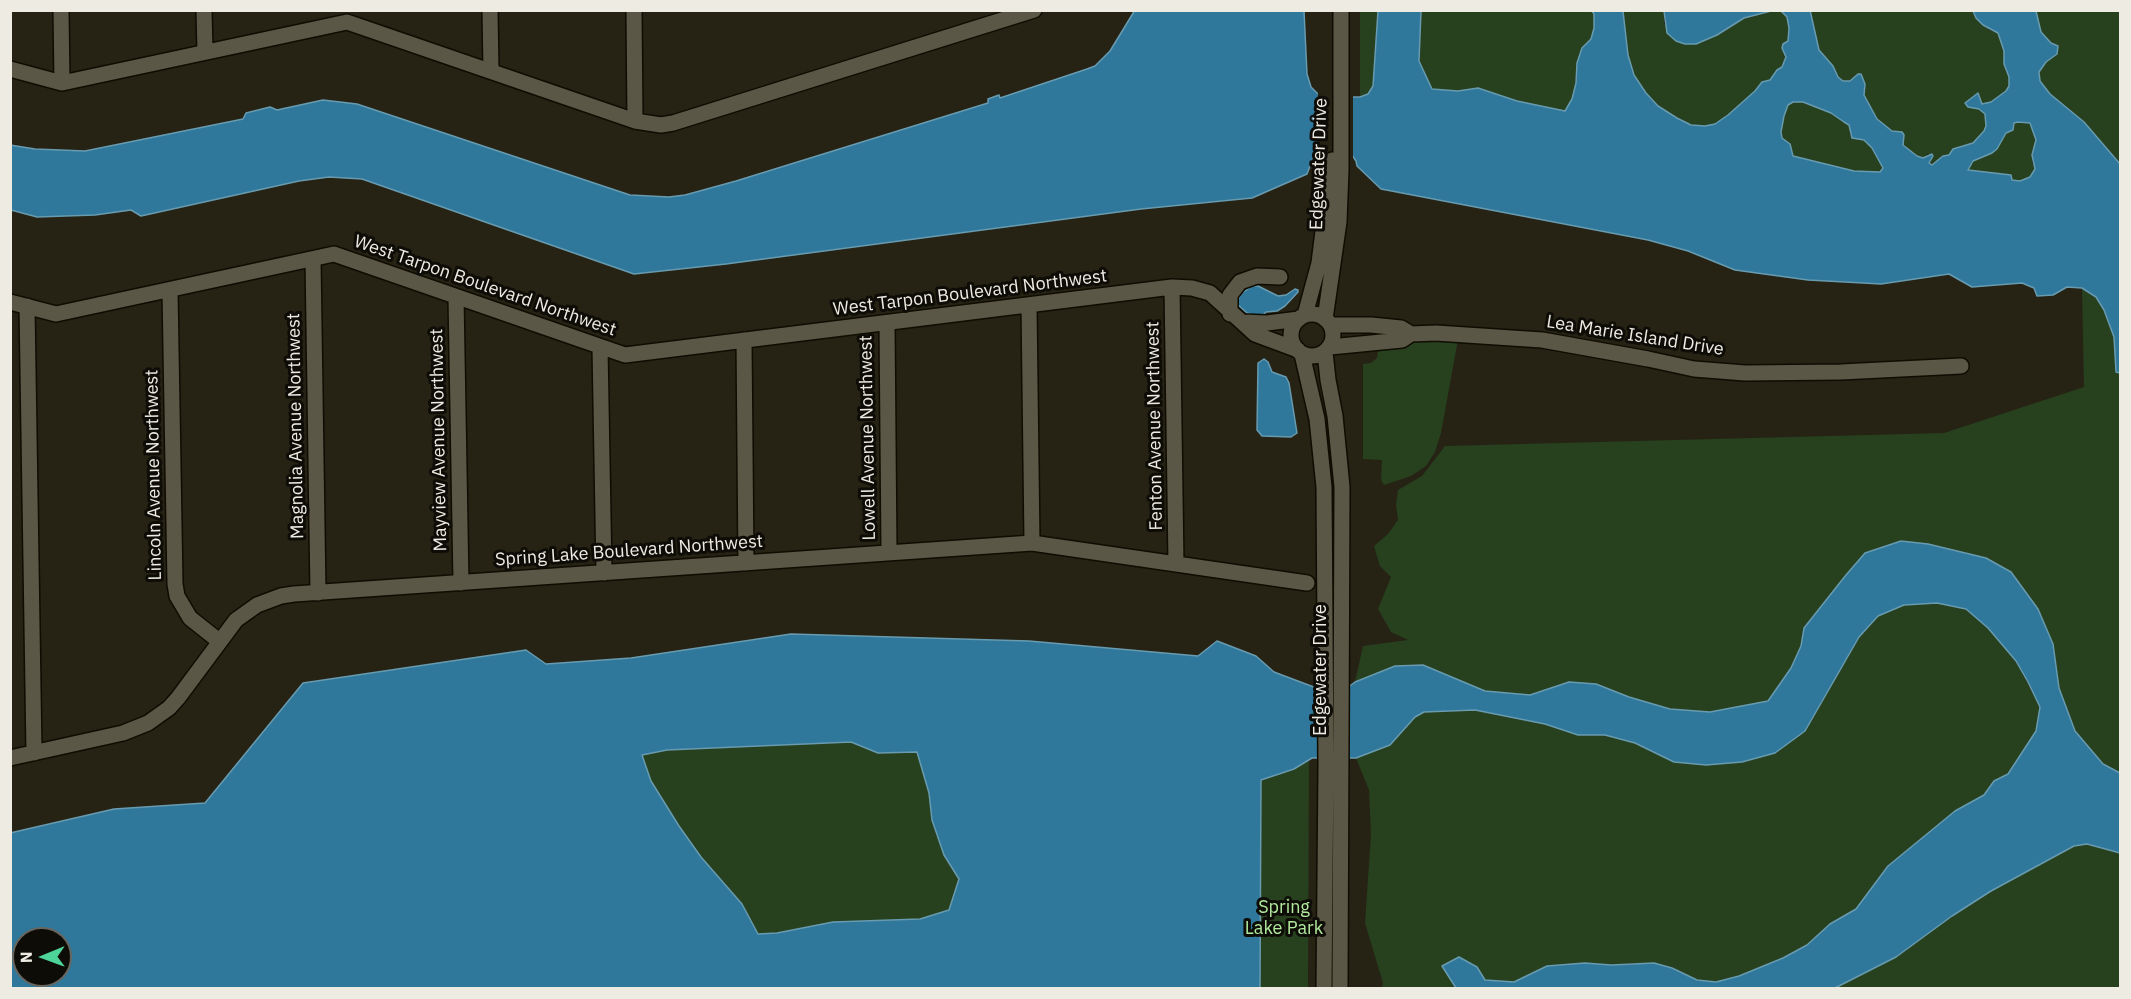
<!DOCTYPE html>
<html>
<head>
<meta charset="utf-8">
<style>
  body { margin:0 }
  #map { position:relative; width:2131px; height:999px; overflow:hidden; background:#262314; font-family:"IBM Plex Sans",sans-serif }
  canvas { display:block }
  .frame { position:absolute; inset:0; border:12px solid #eeece2; pointer-events:none }
  .north { position:absolute; left:12px; top:927px; width:60px; height:60px; box-sizing:border-box; background:#0e0c06; border:2px solid #68665e; border-radius:50%; rotate:269deg; font-size:16px; font-weight:700; line-height:24px; text-align:center; color:#eeece2 }
  .north::after { content:''; display:block; margin:auto; width:21px; height:27px; background:#4ed399; clip-path:polygon(50% 0,100% 100%,50% 72%,0 100%) }
</style>
</head>
<body>
<div id="map">
<canvas width="2131" height="999"></canvas>
<div class="frame"></div>
<div class="north">N</div>
</div>
<script>
const c = document.querySelector('canvas').getContext('2d');
c.lineJoin = 'round';
function fill(path, color) { c.fillStyle = color; c.fill(path, 'evenodd'); }
const shape = rows => new Path2D(rows.map(r => 'M' + r).join(''));
function trace(path, color, width, dash) { c.strokeStyle = color; c.lineWidth = width; c.lineCap = dash ? 'butt' : 'round'; c.setLineDash(dash || []); c.stroke(path); }
function write(font, color, halo, rows, align = 'center') {
  c.font = font + ' "IBM Plex Sans",sans-serif'; c.lineWidth = 6; c.setLineDash([]); c.textBaseline = 'middle'; c.strokeStyle = halo; c.fillStyle = color; for (const [text, x, y, turn = 0] of rows) {
    c.save(); c.translate(x, y); c.rotate((+turn || 0) * Math.PI / 180); c.textAlign = isNaN(turn) ? turn : align; if (halo) c.strokeText(text, 0, 0); c.fillText(text, 0, 0); c.restore();
  }
}
const green = shape([
  [1592,10,1594,14,1594,28,1591,39,1582,48,1577,63,1576,83,1572,99,1565,111,1517,101,1478,88,1458,91,1431,89,1419,61,1421,11],
  [1360,11,1378,11,1373,86,1368,94,1360,97],
  [1623,11,1664,11,1664,24,1717,35,1744,18,1766,11,1781,11,1787,17,1789,28,1788,41,1785,52,1787,57,1782,67,1777,70,1770,80,1762,82,1755,91,1728,115,1715,124,1705,126,1691,125,1658,106,1646,93,1634,75,1628,55],
  [1810,11,1973,11,1976,18,1990,30,1998,33,2004,51,2004,64,2009,77,2009,86,2006,91,1991,102,1982,104,1978,93,1966,103,1968,107,1979,109,1985,114,1986,126,1984,131,1973,143,1953,149,1949,155,1932,165,1929,163,1928,154,1923,158,1917,156,1903,144,1904,138,1896,130,1893,131,1886,127,1877,119,1864,95,1865,84,1858,74,1851,81,1843,81,1838,77,1833,66,1819,50],
  [2036,11,2120,11,2120,164,2084,122,2050,94,2040,81,2039,72,2046,62,2057,54,2051,43,2041,32],
  [1793,102,1803,102,1831,113,1844,122,1849,125,1850,135,1855,138,1864,140,1872,148,1883,168,1880,172,1854,171,1793,156,1790,144,1782,138,1781,132,1784,116,1788,105],
  [2018,122,2030,123,2036,140,2032,162,2035,169,2030,177,2020,181,2012,181,2011,175,1968,170,1973,161,1997,149,2006,133,2013,128,2014,123],
  [2082,288,2097,297,2104,310,2114,337,2116,372,2120,373,2120,773,2103,764,2075,731,2059,688,2053,644,2038,609,2011,572,1986,558,1928,544,1901,541,1865,553,1804,628,1801,646,1791,668,1768,701,1710,712,1670,709,1629,697,1596,684,1569,682,1530,695,1485,691,1423,665,1355,682,1363,646,1408,640,1391,632,1378,609,1391,577,1380,566,1374,546,1388,534,1398,520,1396,505,1398,490,1422,476,1445,446,1944,433,2084,387],
  [1459,334,1441,433,1435,452,1426,466,1411,476,1384,485,1381,480,1382,460,1363,459,1363,364,1371,363,1377,358,1379,345],
  [1937,603,1966,609,1988,628,2016,661,2040,707,2036,731,2008,774,1994,781,1984,795,1955,811,1888,866,1856,909,1830,924,1807,945,1783,958,1739,976,1716,982,1697,980,1672,968,1633,963,1611,965,1585,963,1547,966,1514,982,1485,980,1477,967,1450,978,1456,988,1382,988,1383,983,1365,923,1371,834,1369,790,1356,758,1390,745,1415,717,1424,712,1475,710,1545,724,1577,735,1605,735,1635,743,1674,762,1706,765,1742,762,1775,753,1805,731,1859,637,1878,616,1904,605],
  [851,742,878,753,917,751,929,793,932,820,944,855,959,879,949,910,920,919,833,922,777,933,757,934,742,904,701,857,679,826,651,781,641,755,667,750],
  [1309,760,1308,988,1260,988,1261,780,1294,769],
  [2087,844,2120,853,2120,988,1835,988,1896,957,1952,916,1991,891,2074,846]
]);
const water = shape([
  [1135,10,1304,11,1307,74,1311,87,1318,94,1347,97,1360,97,1368,94,1373,86,1378,11,1421,11,1419,61,1432,89,1458,91,1478,88,1517,101,1565,111,1572,99,1576,83,1577,63,1582,48,1591,39,1594,28,1594,14,1592,11,1623,11,1628,55,1634,75,1646,93,1658,106,1677,118,1691,125,1705,126,1715,124,1728,115,1755,91,1762,82,1770,80,1777,70,1782,67,1786,57,1782,48,1783,44,1788,41,1789,28,1787,17,1781,11,1776,11,1810,10,1819,50,1833,66,1838,77,1843,81,1850,81,1858,74,1861,74,1865,84,1864,95,1877,119,1892,131,1902,132,1904,135,1903,145,1917,156,1923,158,1932,154,1933,156,1929,163,1932,165,1943,156,1949,155,1953,149,1973,143,1984,131,1986,126,1985,114,1979,109,1968,107,1965,103,1978,93,1982,104,1991,102,2006,91,2009,86,2009,77,2004,64,2004,51,1998,33,1983,25,1976,18,1973,11,2036,11,2041,32,2051,43,2058,46,2057,54,2046,62,2039,72,2040,81,2050,94,2084,122,2120,164,2120,373,2116,372,2114,337,2104,310,2096,297,2082,288,2067,287,2053,295,2037,296,2034,288,2022,283,1972,287,1949,274,1881,284,1808,280,1735,270,1688,251,1648,240,1381,189,1357,166,1356,161,1352,155,1318,153,1313,158,1307,174,1252,198,1141,209,726,264,634,274,362,179,329,177,299,181,141,216,131,210,95,215,37,217,11,210,10,145,35,149,85,151,243,119,246,113,270,107,277,110,323,100,357,104,630,195,669,197,685,195,736,181,988,103,988,99,999,95,1000,98,1087,69,1095,66,1110,51,1135,10],
  [1793,102,1803,102,1831,113,1844,122,1849,125,1852,138,1864,140,1872,148,1883,168,1880,172,1854,171,1793,156,1790,144,1782,138,1781,132,1784,116,1788,105,1793,102],
  [2018,122,2030,123,2036,140,2032,155,2035,169,2030,177,2020,181,2012,180,2011,175,1968,170,1973,161,1992,153,1997,149,2006,133,2013,130,2014,123,2018,122],
  [1664,11,1664,10,1771,11,1744,18,1717,35,1696,44,1685,44,1676,41,1667,33,1664,11],
  [1252,286,1258,286,1278,296,1286,295,1295,289,1298,290,1298,292,1285,306,1277,311,1266,312,1263,315,1254,315,1247,313,1238,305,1238,299,1242,293,1252,286],
  [1264,359,1268,362,1272,372,1286,377,1289,383,1297,433,1291,437,1262,436,1257,430,1258,363,1264,359],
  [1901,541,1928,544,1986,558,2011,572,2038,609,2053,644,2059,688,2075,731,2103,764,2120,773,2120,853,2087,844,2074,846,1991,891,1952,916,1896,957,1835,988,1456,988,1442,966,1459,957,1477,967,1485,980,1514,982,1547,966,1585,963,1611,965,1654,963,1672,968,1697,980,1716,982,1739,976,1783,958,1807,945,1830,924,1856,909,1888,866,1955,811,1984,795,1994,781,2008,774,2036,731,2040,707,2028,682,2016,661,1988,628,1966,609,1937,603,1904,605,1878,616,1859,637,1805,731,1775,753,1742,762,1706,765,1674,762,1635,743,1605,735,1578,735,1545,724,1475,710,1424,712,1415,717,1390,745,1356,758,1312,758,1294,769,1261,780,1260,988,11,988,10,833,114,809,205,803,303,683,526,650,546,664,631,658,791,634,1029,641,1198,656,1217,641,1256,656,1274,672,1319,689,1342,692,1355,682,1395,666,1423,665,1485,691,1530,695,1569,682,1596,684,1629,697,1670,709,1710,712,1768,701,1791,668,1801,646,1804,628,1846,575,1865,553,1901,541],
  [851,742,878,753,917,752,929,793,932,820,944,855,959,879,949,910,920,919,833,922,777,933,758,934,742,904,701,857,679,826,651,781,642,755,667,750,851,742],
  [24,939,60,939,60,975,24,975,24,939]
]);
const pier = shape([
  [1318,90,1353,94,1353,161,1350,157,1340,154,1317,157]
]);
const minor = shape([
  [61,10,62,83],
  [204,10,205,52],
  [490,10,491,71],
  [634,10,635,121],
  [10,69,62,83,347,22,635,121,661,125,673,123,1034,10],
  [313,259,318,593],
  [1172,287,1176,564],
  [170,290,175,584,177,596,190,618,219,641],
  [456,297,461,583],
  [10,302,56,314,334,254,625,355,1172,287,1192,288,1210,293,1255,334,1298,350],
  [1029,305,1032,543],
  [27,306,34,753],
  [1230,314,1230,295,1240,282,1257,276,1280,277],
  '1291 335a21 21 0 1 1 42 0a21 21 0 1 1-42 0Z',
  [1305,315,1319,263,1332,160],
  [1325,319,1339,222,1341,170,1341,10],
  [1243,322,1267,323,1299,319],
  [887,323,889,553],
  [1331,325,1371,325,1401,328,1411,334],
  [744,340,746,563],
  [600,347,604,573],
  [1330,347,1402,340,1411,334,1436,333,1542,340,1648,359,1694,369,1745,373,1841,372,1961,366],
  [1325,352,1328,380,1335,416,1342,487,1340,988],
  [1302,354,1317,419,1324,487,1326,766,1324,988],
  [10,758,123,733,148,723,169,708,178,698,236,620,257,605,281,596,294,594,1032,543,1307,583]
]);
const streetNames = [
  ["Edgewater Drive",1319,164,-88],
  ["West Tarpon Boulevard Northwest",485,286,19],
  ["West Tarpon Boulevard Northwest",970,293,-7],
  ["Lea Marie Island Drive",1635,336,9],
  ["Magnolia Avenue Northwest",296,426,-91],
  ["Fenton Avenue Northwest",1155,426,-91],
  ["Lowell Avenue Northwest",868,438,-91],
  ["Mayview Avenue Northwest",439,440,-91],
  ["Lincoln Avenue Northwest",154,475,-91],
  ["Spring Lake Boulevard Northwest",629,551,-4],
  ["Edgewater Drive",1321,670,-90]
];
const parkNames = [
  ["Spring",1284,908],
  ["Lake Park",1284,929]
];
fill(green, '#27401e');
fill(water, '#2f789b');
trace(water, '#689bb0', 1.5);
fill(pier, '#262314');
trace(minor, '#0f0c02', 18);
trace(minor, '#5a5746', 15);
write('18px', '#eeece2', '#0e0c06', streetNames);
write('18px', '#b0ea9c', '#0e0c06', parkNames);
</script>
</body>
</html>
